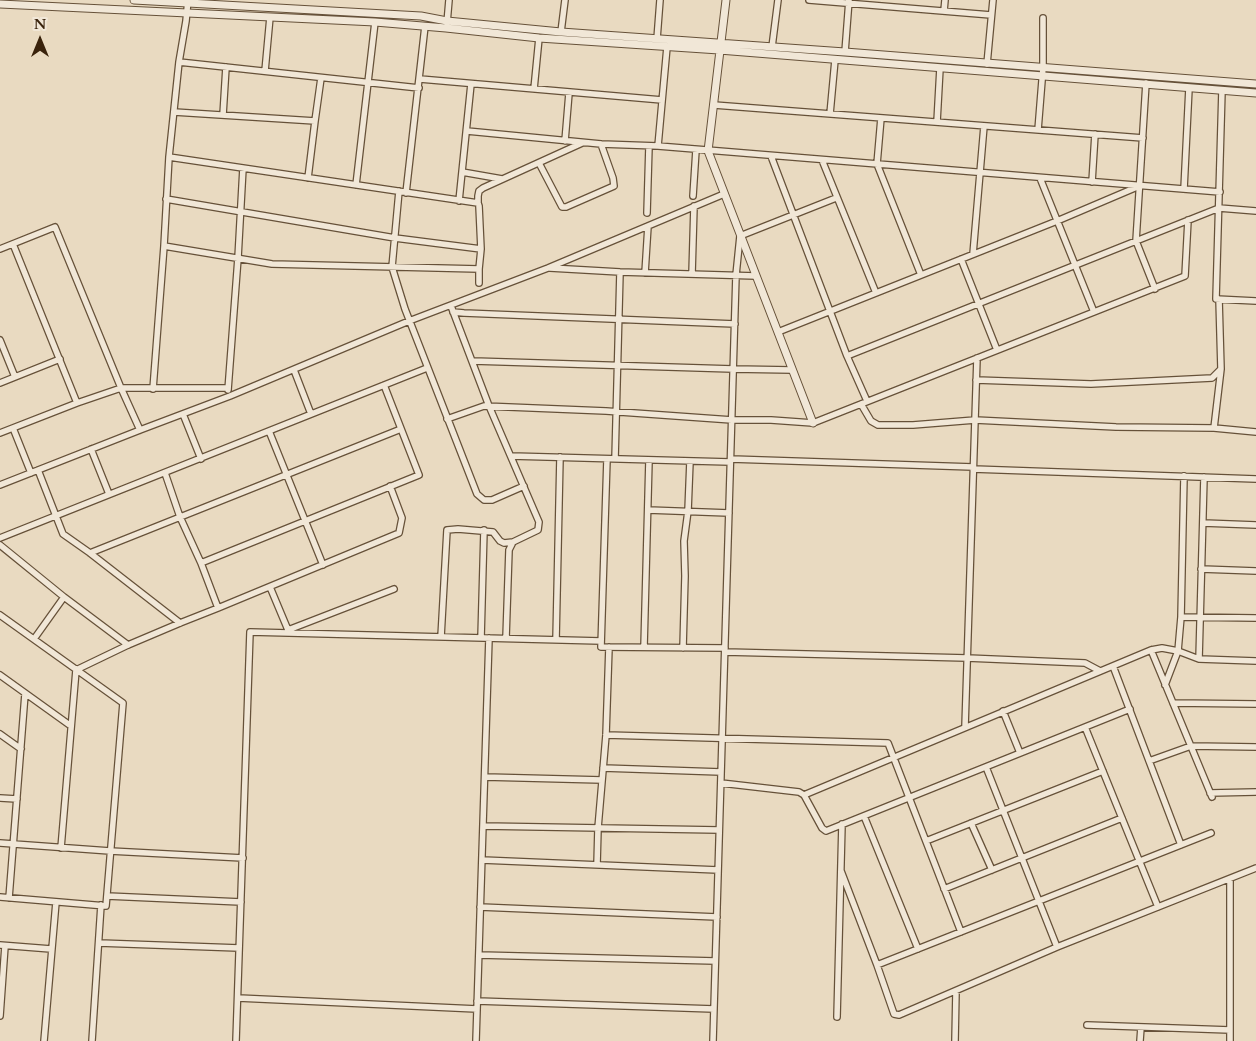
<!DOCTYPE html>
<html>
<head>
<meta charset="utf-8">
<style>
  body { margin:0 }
  #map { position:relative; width:1256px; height:1041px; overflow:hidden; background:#e9dac1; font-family:Cardo,serif }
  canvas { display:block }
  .north { position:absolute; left:15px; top:15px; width:50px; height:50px; -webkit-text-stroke:4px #f1e7d7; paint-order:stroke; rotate:0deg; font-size:14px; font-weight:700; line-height:20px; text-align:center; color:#3a230c }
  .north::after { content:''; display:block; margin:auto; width:18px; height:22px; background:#3a230c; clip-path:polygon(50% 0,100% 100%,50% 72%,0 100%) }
</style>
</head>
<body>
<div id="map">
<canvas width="1256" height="1041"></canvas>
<div class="north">N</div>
</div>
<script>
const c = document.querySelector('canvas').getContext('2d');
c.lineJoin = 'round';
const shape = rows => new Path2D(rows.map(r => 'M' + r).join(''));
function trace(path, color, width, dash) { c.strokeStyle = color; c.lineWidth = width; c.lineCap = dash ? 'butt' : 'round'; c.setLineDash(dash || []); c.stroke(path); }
const minor = shape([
  [809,0,991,15],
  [944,11,945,0],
  [447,23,449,0],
  [561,32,565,0],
  [657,39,660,0],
  [772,47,778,0],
  [845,52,849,0],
  [179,62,419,88],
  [987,64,993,0],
  [265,71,270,17],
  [420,79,662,100],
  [1146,83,1136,241,1155,289],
  [534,89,539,38],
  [1222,90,1216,299,1256,301],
  [714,105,1143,138],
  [174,112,315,121,308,178],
  [830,114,835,60],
  [223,115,226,67],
  [881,118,877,164,921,275],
  [315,121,321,78],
  [937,122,940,68],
  [1038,130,1043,68,1043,18],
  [467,131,601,144,658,146,1220,192],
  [565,141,569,93],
  [658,146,667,47],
  [771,156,847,356,867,401],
  [169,157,478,203,479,206,481,249,479,269,479,283],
  [822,160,876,293],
  [539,163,562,207,566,207,614,186,613,178,601,144],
  [462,172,502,179],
  [1040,178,1094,312],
  [1092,182,1095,134],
  [356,185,375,22],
  [1184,189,1189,88],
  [399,191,392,267,405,309,477,494,484,500,492,500,524,486],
  [406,193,425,26],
  [693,196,696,150],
  [166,199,395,238,481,249],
  [459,201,471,84],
  [478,203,478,196,479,191,483,188,582,143],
  [647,213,649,146],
  [13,244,77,403],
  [164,246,272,264,479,269],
  [0,249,55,227,121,388,140,430],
  [973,254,984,126],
  [961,259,997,350],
  [550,268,620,272,756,276],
  [645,273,648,226],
  [692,274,694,206],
  [451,306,489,406,539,522,538,530,513,542,509,550,506,638],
  [453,312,464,313,735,324],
  [778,332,1057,221,1137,187],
  [0,340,15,377],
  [847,356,1219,208,1256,211],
  [473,361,733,369,792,370],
  [294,370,311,414],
  [976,380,1091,384,1212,378,1221,369,1219,299],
  [0,383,60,359],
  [153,389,164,246,169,157,179,62,186,21,188,0],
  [228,390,238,258,243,168],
  [861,404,871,421,878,425,913,425,975,420,1116,427,1214,428,1256,432],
  [183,414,201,459],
  [447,419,484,406,606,411,732,420,771,420,813,423,1185,276,1188,220],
  [13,428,31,473],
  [1214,428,1221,369],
  [269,431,323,565],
  [0,433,77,403,121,388,227,388],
  [91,449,109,494],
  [511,456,730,462],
  [607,459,601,647,725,648],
  [615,459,620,272],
  [731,459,973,467],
  [973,469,1256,479],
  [38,470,63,534,90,553,180,623],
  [165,473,180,517,201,563,218,608],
  [0,485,140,430,230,396,409,321,548,268,724,194],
  [648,510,729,513],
  [1203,523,1256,525],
  [0,538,427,368],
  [0,545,64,597,128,645],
  [90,553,401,429],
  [201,563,419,475,384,385],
  [1201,569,1256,571],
  [270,587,288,630,394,589],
  [0,615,123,703,106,906,0,897],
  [1181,617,1256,618],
  [441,637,447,530,458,529,493,532,500,541,504,543,513,542],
  [481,638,484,530],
  [34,639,64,597],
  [556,640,560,457],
  [644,647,649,460],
  [683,648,685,576,684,541,688,511,690,461],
  [1151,650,1212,797],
  [725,652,967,658,1085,663,1100,671],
  [1199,659,1204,477],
  [1113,666,1181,845],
  [0,675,71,726],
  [1165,685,1178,651,1181,617,1184,476],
  [1173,703,1256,704],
  [1003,711,1020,753],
  [965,727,977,358],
  [1085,727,1158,907],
  [0,734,21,749],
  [606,735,888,743,961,932],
  [1149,761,1191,746,1256,747],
  [986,767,1057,947],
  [603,768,721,772],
  [485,777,602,780],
  [721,783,799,792,804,795,822,828,826,831,1130,709],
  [1210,793,1256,792],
  [804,795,1151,650,1162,648,1178,651,1199,659,1256,661],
  [0,798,17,799],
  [864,816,918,949],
  [971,823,992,870],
  [483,826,719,830],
  [926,841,1103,771],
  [0,843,110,851,243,858],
  [61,848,76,670,128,645,180,623,218,608,399,533,402,518,390,486],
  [482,860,718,870],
  [597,865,598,828,606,735,609,647],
  [841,871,877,965,894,1014,899,1015,1057,947,1256,868],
  [1230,879,1230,1041],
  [944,889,1122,818],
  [107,896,241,902],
  [9,898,25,694],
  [480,907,717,917],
  [99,943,239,948],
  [0,945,51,949],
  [479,955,715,961],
  [877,965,1211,833],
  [238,998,477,1009],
  [477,1001,714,1009],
  [0,1016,5,946],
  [837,1017,842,824],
  [1087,1025,1230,1030],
  [44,1041,56,902],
  [92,1041,101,905],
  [236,1041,250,632,601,641],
  [476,1041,489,638],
  [713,1041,736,275,740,236,836,198],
  [955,1041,956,991],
  [1140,1041,1141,1027]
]);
const tertiary = shape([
  [134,0,421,16,447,21,561,32,845,52,1256,84],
  [726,0,708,151,813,423],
  [0,4,375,22,446,28,539,38,719,50,1256,93]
]);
trace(minor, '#665139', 8);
trace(tertiary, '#665139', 9);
trace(minor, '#f1e7d7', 5.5);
trace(tertiary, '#f1e7d7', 7);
</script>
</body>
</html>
